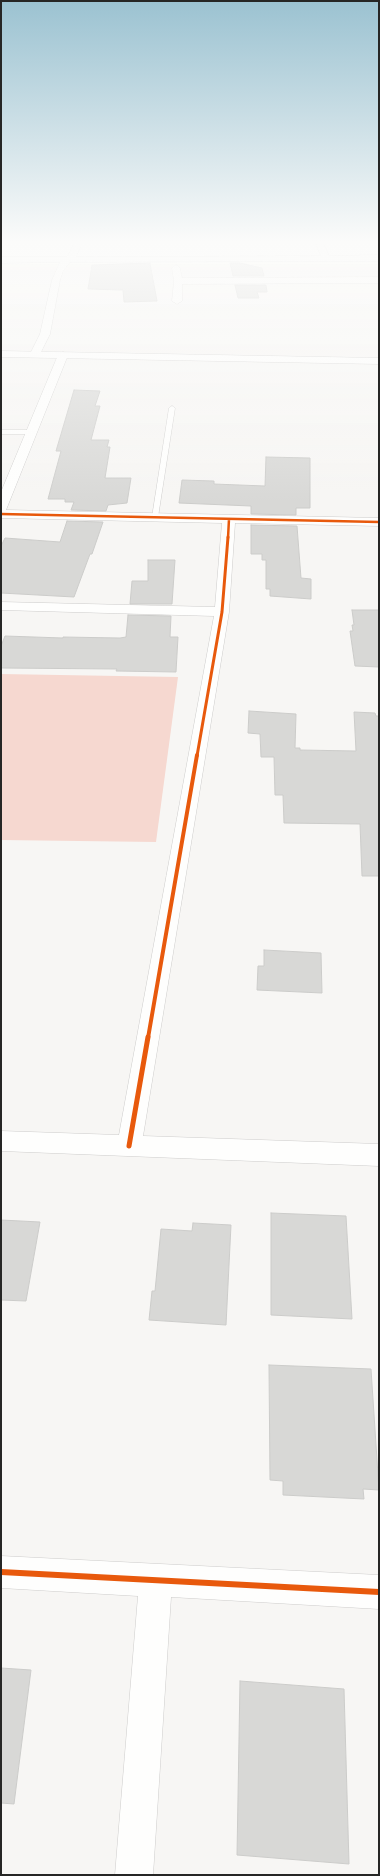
<!DOCTYPE html>
<html>
<head>
<meta charset="utf-8">
<style>
  body { margin:0 }
  #map { position:relative; width:380px; height:1876px; overflow:hidden; background:#f7f6f4; font-family:Jost,sans-serif }
  canvas { display:block }
  .frame { position:absolute; inset:0; border:2px solid #262625; pointer-events:none }
</style>
</head>
<body>
<div id="map">
<canvas width="380" height="1876"></canvas>
<div class="frame"></div>
</div>
<script>
const c = document.querySelector('canvas').getContext('2d');
c.lineJoin = 'round';
function fill(path, color) { c.fillStyle = color; c.fill(path, 'evenodd'); }
const shape = rows => new Path2D(rows.map(r => 'M' + r).join(''));
function trace(path, color, width, dash) { c.strokeStyle = color; c.lineWidth = width; c.lineCap = dash ? 'butt' : 'round'; c.setLineDash(dash || []); c.stroke(path); }
const green = shape([
  [1,674,178,677,156,842,1,840]
]);
const building = shape([
  [150,263,157,301,124,302,123,290,88,289,92,265,150,263],
  [230,263,240,263,262,268,264,276,233,276,230,263],
  [235,285,266,285,267,292,257,292,259,298,238,298,235,285],
  [74,390,100,391,95,406,100,406,91,440,109,440,107,447,110,447,105,478,131,478,127,503,108,505,106,511,71,510,74,502,65,502,65,499,48,499,61,451,56,451,74,390],
  [266,457,310,458,310,508,296,508,296,515,251,514,251,506,179,503,182,480,214,481,214,484,265,486,266,457],
  [67,521,103,522,92,554,90,554,74,597,1,593,1,546,5,538,60,542,67,521],
  [251,525,297,526,301,578,311,579,311,599,270,596,270,589,266,589,266,560,262,560,262,554,251,554,251,525],
  [148,560,175,560,172,604,130,604,132,581,148,581,148,560],
  [352,610,379,610,379,667,355,666,350,631,353,631,352,625,354,625,352,610],
  [128,615,171,616,170,637,178,637,176,672,116,671,117,669,1,668,1,646,5,636,63,638,63,637,120,638,126,637,128,615],
  [249,711,296,714,295,748,300,748,300,750,356,751,354,712,375,713,376,716,379,716,379,876,362,876,360,824,284,823,283,795,275,795,274,757,261,757,260,734,248,733,249,711],
  [264,950,321,953,322,993,257,990,258,966,264,966,264,950],
  [271,1213,346,1216,352,1319,271,1315,271,1213],
  [1,1220,40,1222,26,1301,1,1300,1,1220],
  [193,1223,231,1225,226,1325,149,1320,152,1291,155,1291,161,1229,192,1231,193,1223],
  [269,1365,371,1369,379,1490,363,1489,364,1499,283,1495,283,1481,270,1480,269,1365],
  [1,1668,31,1670,14,1804,1,1803,1,1668],
  [240,1681,344,1689,349,1864,237,1855,240,1681]
]);
const service = shape([
  [172,406,175,408,158,517,155,519,152,517,169,408,172,406],
  [1,430,32,430,35,432,32,434,1,434,1,430]
]);
const minor = shape([
  [75,240,83,240,76,257,321,256,314,240,322,240,329,256,379,255,379,261,70,262,63,271,60,280,50,334,39,356,31,356,30,354,40,334,52,280,60,262,1,263,1,257,66,257,69,254,75,240],
  [176,265,180,268,182,278,379,277,379,283,182,284,182,301,177,304,172,301,174,281,172,268,176,265],
  [63,352,68,355,6,510,379,518,379,526,235,523,229,612,143,1136,379,1144,379,1166,1,1151,1,1131,119,1135,214,616,1,610,1,602,215,607,222,523,1,518,1,492,58,355,63,352],
  [1,1556,379,1575,379,1609,171,1597,153,1875,115,1875,138,1596,1,1588,1,1556]
]);
const secondary = shape([
  [1,351,379,358,379,364,1,357,1,351]
]);
const cyclewayFar4 = shape([
  [1,514,379,522],
  [228,538,229,519]
]);
const cyclewayFar3 = shape([
  [197,756,222,612,228,537]
]);
const cyclewayFar2 = shape([
  [148,1038,197,755]
]);
const cyclewayFar1 = shape([
  [129,1146,148,1037]
]);
const cycleway = shape([
  [1,1572,379,1592]
]);
fill(green, '#f6d8d0');
fill(building, '#d8d8d6');
trace(building, '#ccccca', 1);
trace(service, '#cdcccb', 1);
trace(minor, '#cdcccb', 1);
trace(secondary, '#cdcccb', 1);
fill(service, '#fefefd');
fill(minor, '#fefefd');
fill(secondary, '#fefefd');
trace(cyclewayFar4, '#e8590c', 2.5);
trace(cyclewayFar3, '#e8590c', 3);
trace(cyclewayFar2, '#e8590c', 4);
trace(cyclewayFar1, '#e8590c', 5);
trace(cycleway, '#e8590c', 6);
const sky = c.createLinearGradient(0, 0, 0, 503);
sky.addColorStop(0, '#9bc2d1');
sky.addColorStop(0.48, '#fbfbfa');
sky.addColorStop(1, '#fbfbfa00');
c.fillStyle = sky;
c.fillRect(0, 0, 380, 503);
</script>
</body>
</html>
